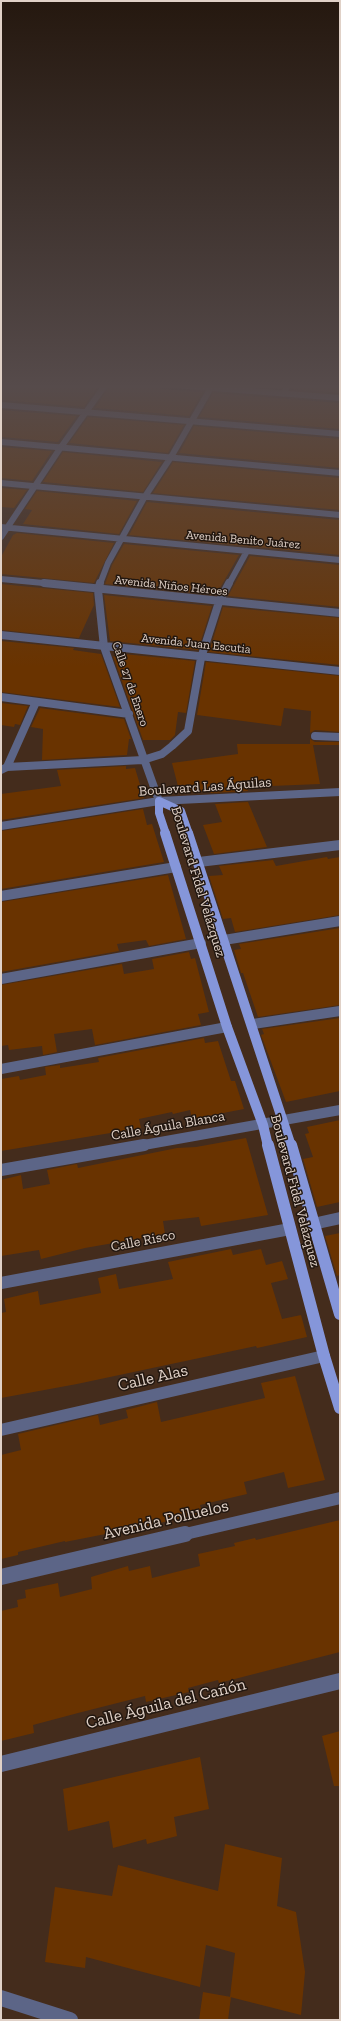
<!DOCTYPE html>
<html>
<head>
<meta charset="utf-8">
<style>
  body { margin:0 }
  #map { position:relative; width:341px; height:2021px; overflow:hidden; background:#442c1c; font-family:"Zilla Slab",serif }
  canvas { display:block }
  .frame { position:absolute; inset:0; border:2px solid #e0d1c7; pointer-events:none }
</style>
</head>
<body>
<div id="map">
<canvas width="341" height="2021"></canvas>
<div class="frame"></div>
</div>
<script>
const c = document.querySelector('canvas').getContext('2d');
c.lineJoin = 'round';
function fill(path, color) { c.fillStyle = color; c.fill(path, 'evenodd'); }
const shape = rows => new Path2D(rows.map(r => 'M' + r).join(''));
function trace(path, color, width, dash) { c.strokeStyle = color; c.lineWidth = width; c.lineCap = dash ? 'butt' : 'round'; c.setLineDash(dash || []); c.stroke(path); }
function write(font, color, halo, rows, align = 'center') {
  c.font = font + ' "Zilla Slab",serif'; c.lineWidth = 3; c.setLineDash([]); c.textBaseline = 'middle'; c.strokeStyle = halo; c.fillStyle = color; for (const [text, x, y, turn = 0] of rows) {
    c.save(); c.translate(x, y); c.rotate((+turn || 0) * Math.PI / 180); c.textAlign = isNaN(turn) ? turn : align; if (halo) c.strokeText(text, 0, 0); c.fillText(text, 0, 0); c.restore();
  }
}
const building = shape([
  [1,384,100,384,84,407,1,400],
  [111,384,147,387,147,384,157,384,162,389,203,392,189,416,95,408],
  [222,384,283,384,281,389],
  [293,384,340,384,340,393,291,389],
  [213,393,340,403,340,429,199,417],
  [1,410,77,416,58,442,1,437],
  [88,417,184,425,168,453,69,443],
  [194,426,340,439,340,468,179,453],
  [1,447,52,451,32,481,1,478],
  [63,452,162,462,143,492,43,482],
  [173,462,340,478,340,510,153,493],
  [1,488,27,490,14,508,1,507],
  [37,491,137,501,119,534,23,524,32,510,25,509],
  [147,502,340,520,340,555,129,535],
  [17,533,114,543,94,583,1,574,1,557,13,535],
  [124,544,239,555,216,595,105,584,112,565],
  [250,556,340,565,340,607,228,596],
  [1,584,93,593,94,605,79,638,1,630],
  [104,595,212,606,198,650,110,641],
  [223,607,340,618,340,665,209,652],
  [1,641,74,648,73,650,101,654,120,707,1,692],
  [114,653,195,661,186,713,178,712,175,735,170,740,143,740,113,656,116,657],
  [206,662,340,676,340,732,315,730,310,733,311,711,284,708,281,726,197,715],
  [1,703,28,706,20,725,15,724,14,727,1,725],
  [40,708,124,719,131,739,129,739,127,755,42,760,43,729,31,727],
  [310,739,315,742,340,742,340,745,313,745,320,784,247,787,248,791,211,793,209,790,180,794,172,763,238,754,237,744,310,744],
  [126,766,126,769,135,768,144,798,1,820,1,794,61,786,57,770],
  [248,802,267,847,214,854,203,825,222,822,215,804],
  [143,809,147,825,152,824,164,862,1,889,1,831],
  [327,857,328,859,340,857,340,915,235,932,231,918,223,919,209,876,223,875,219,866,273,860,276,866],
  [168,875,186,939,149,946,146,940,117,944,119,951,1,972,1,902],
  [340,928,340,1005,258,1017,243,973,241,973,234,950,241,949,239,944],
  [189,952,191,959,195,958,209,1012,198,1014,201,1025,95,1045,92,1029,54,1034,57,1052,43,1055,42,1046,9,1050,8,1045,1,1046,1,985,122,964,124,974,154,969,152,959],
  [340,1018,340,1091,286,1102,261,1035,264,1034,262,1029],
  [204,1038,205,1043,218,1041,231,1081,235,1081,244,1109,192,1119,190,1110,173,1114,172,1112,139,1119,141,1128,1,1151,1,1079,19,1076,20,1080,46,1075,45,1067,60,1065,60,1068,99,1062,98,1058],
  [340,1120,340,1202,317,1207,303,1159,313,1157,305,1134,309,1133,307,1127],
  [246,1138,268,1215,201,1226,199,1217,163,1221,165,1234,85,1248,41,1259,39,1250,1,1256,1,1180,21,1175,23,1189,50,1184,47,1170,77,1164,78,1168,177,1148,196,1147],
  [340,1233,340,1275,337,1276,325,1236],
  [231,1249,233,1255,261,1249,266,1265,282,1261,288,1279,271,1283,282,1319,301,1315,307,1337,257,1348,256,1346,77,1384,1,1398,1,1313,6,1312,4,1299,38,1291,40,1305,101,1293,98,1278,116,1274,119,1289,173,1279,168,1262],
  [295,1376,325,1480,288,1488,284,1472,244,1482,247,1494,200,1505,202,1513,151,1525,65,1542,65,1541,18,1552,18,1555,1,1559,1,1455,21,1450,18,1434,98,1415,100,1425,128,1418,126,1410,157,1402,161,1422,265,1398,261,1383],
  [340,1520,340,1652,219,1683,218,1680,188,1688,189,1692,146,1702,145,1696,78,1713,33,1725,34,1733,1,1741,1,1611,18,1607,17,1600,26,1598,25,1590,58,1583,60,1597,92,1589,91,1577,128,1566,129,1571,150,1566,152,1578,200,1566,198,1554,235,1546,234,1543,255,1538,256,1540],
  [340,1731,340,1786,334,1786,322,1736],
  [200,1757,209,1809,174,1817,177,1836,147,1844,146,1839,113,1848,109,1821,68,1831,63,1789],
  [225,1844,282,1858,277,1906,296,1912,305,1972,301,2015,230,1997,235,1953,206,1945,200,1987,86,1957,85,1968,45,1962,55,1887,112,1896,118,1865,218,1891],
  [203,1992,231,1997,228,2020,199,2020]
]);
const minorFar4 = shape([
  [162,384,340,398],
  [284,394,288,384],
  [1,405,340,434],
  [1,442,340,473],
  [1,483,340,515],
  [1,527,340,560],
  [1,537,61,447,106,384],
  [1,579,54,584],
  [100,584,108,563,144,498,171,457,213,384],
  [229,584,247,551]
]);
const minorFar3 = shape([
  [44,583,340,613],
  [100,583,98,590,104,647,159,801],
  [1,635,340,671],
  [1,697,129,714],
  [315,736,340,737],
  [7,767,36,702],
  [1,770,7,767,143,760,162,754,172,746,188,731,201,658,219,602,229,583],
  [1,826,159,801,340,792]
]);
const minorFar2 = shape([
  [199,862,340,845],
  [1,896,176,867],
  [224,940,340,921],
  [1,979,201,943],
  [253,1024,340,1011],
  [1,1069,227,1027],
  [138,1146,340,1110]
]);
const minorFar1 = shape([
  [1,1170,144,1145],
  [313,1224,340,1218],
  [1,1283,290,1229],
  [1,1430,324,1356],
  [181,1535,340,1498]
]);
const minor = shape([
  [1,1577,185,1534],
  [1,1764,340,1681],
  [1,1998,70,2020]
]);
const majorFar2 = shape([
  [166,834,159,813,159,801,181,811,189,834]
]);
const majorFar1 = shape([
  [165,833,227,1027,263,1125,268,1146],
  [188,833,291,1146]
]);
const major = shape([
  [268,1145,324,1356,340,1408],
  [291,1145,340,1314]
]);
const farStreetnames = [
  ["Avenida Benito Juárez",243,540,5],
  ["Avenida Niños Héroes",171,586,6],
  ["Avenida Juan Escutia",196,644,6],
  ["Calle 27 de Enero",130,684,71]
];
const streetNames = [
  ["Boulevard Las Águilas",205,787,-4],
  ["Boulevard Fidel Velázquez",198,882,73],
  ["Calle Águila Blanca",168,1126,-10],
  ["Boulevard Fidel Velázquez",295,1191,75],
  ["Calle Risco",143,1241,-11]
];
const nearStreetnames = [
  ["Calle Alas",153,1378,-13],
  ["Avenida Polluelos",166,1520,-13],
  ["Calle Águila del Cañón",166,1704,-14]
];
fill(building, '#693300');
trace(minorFar4, '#5c6587', 6);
trace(minorFar3, '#5c6587', 8);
trace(minorFar2, '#5c6587', 10);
trace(minorFar1, '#5c6587', 12);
trace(minor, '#5c6587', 16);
trace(majorFar2, '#8596da', 8);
trace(majorFar1, '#8596da', 10);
trace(major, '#8596da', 12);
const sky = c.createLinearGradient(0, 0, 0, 667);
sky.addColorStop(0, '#25180f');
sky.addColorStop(0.58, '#564b4b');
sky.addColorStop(1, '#564b4b00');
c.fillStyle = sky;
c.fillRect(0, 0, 341, 667);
write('12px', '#e0d1c7', '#221710', farStreetnames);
write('14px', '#e0d1c7', '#221710', streetNames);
write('17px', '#e0d1c7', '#221710', nearStreetnames);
</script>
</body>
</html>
